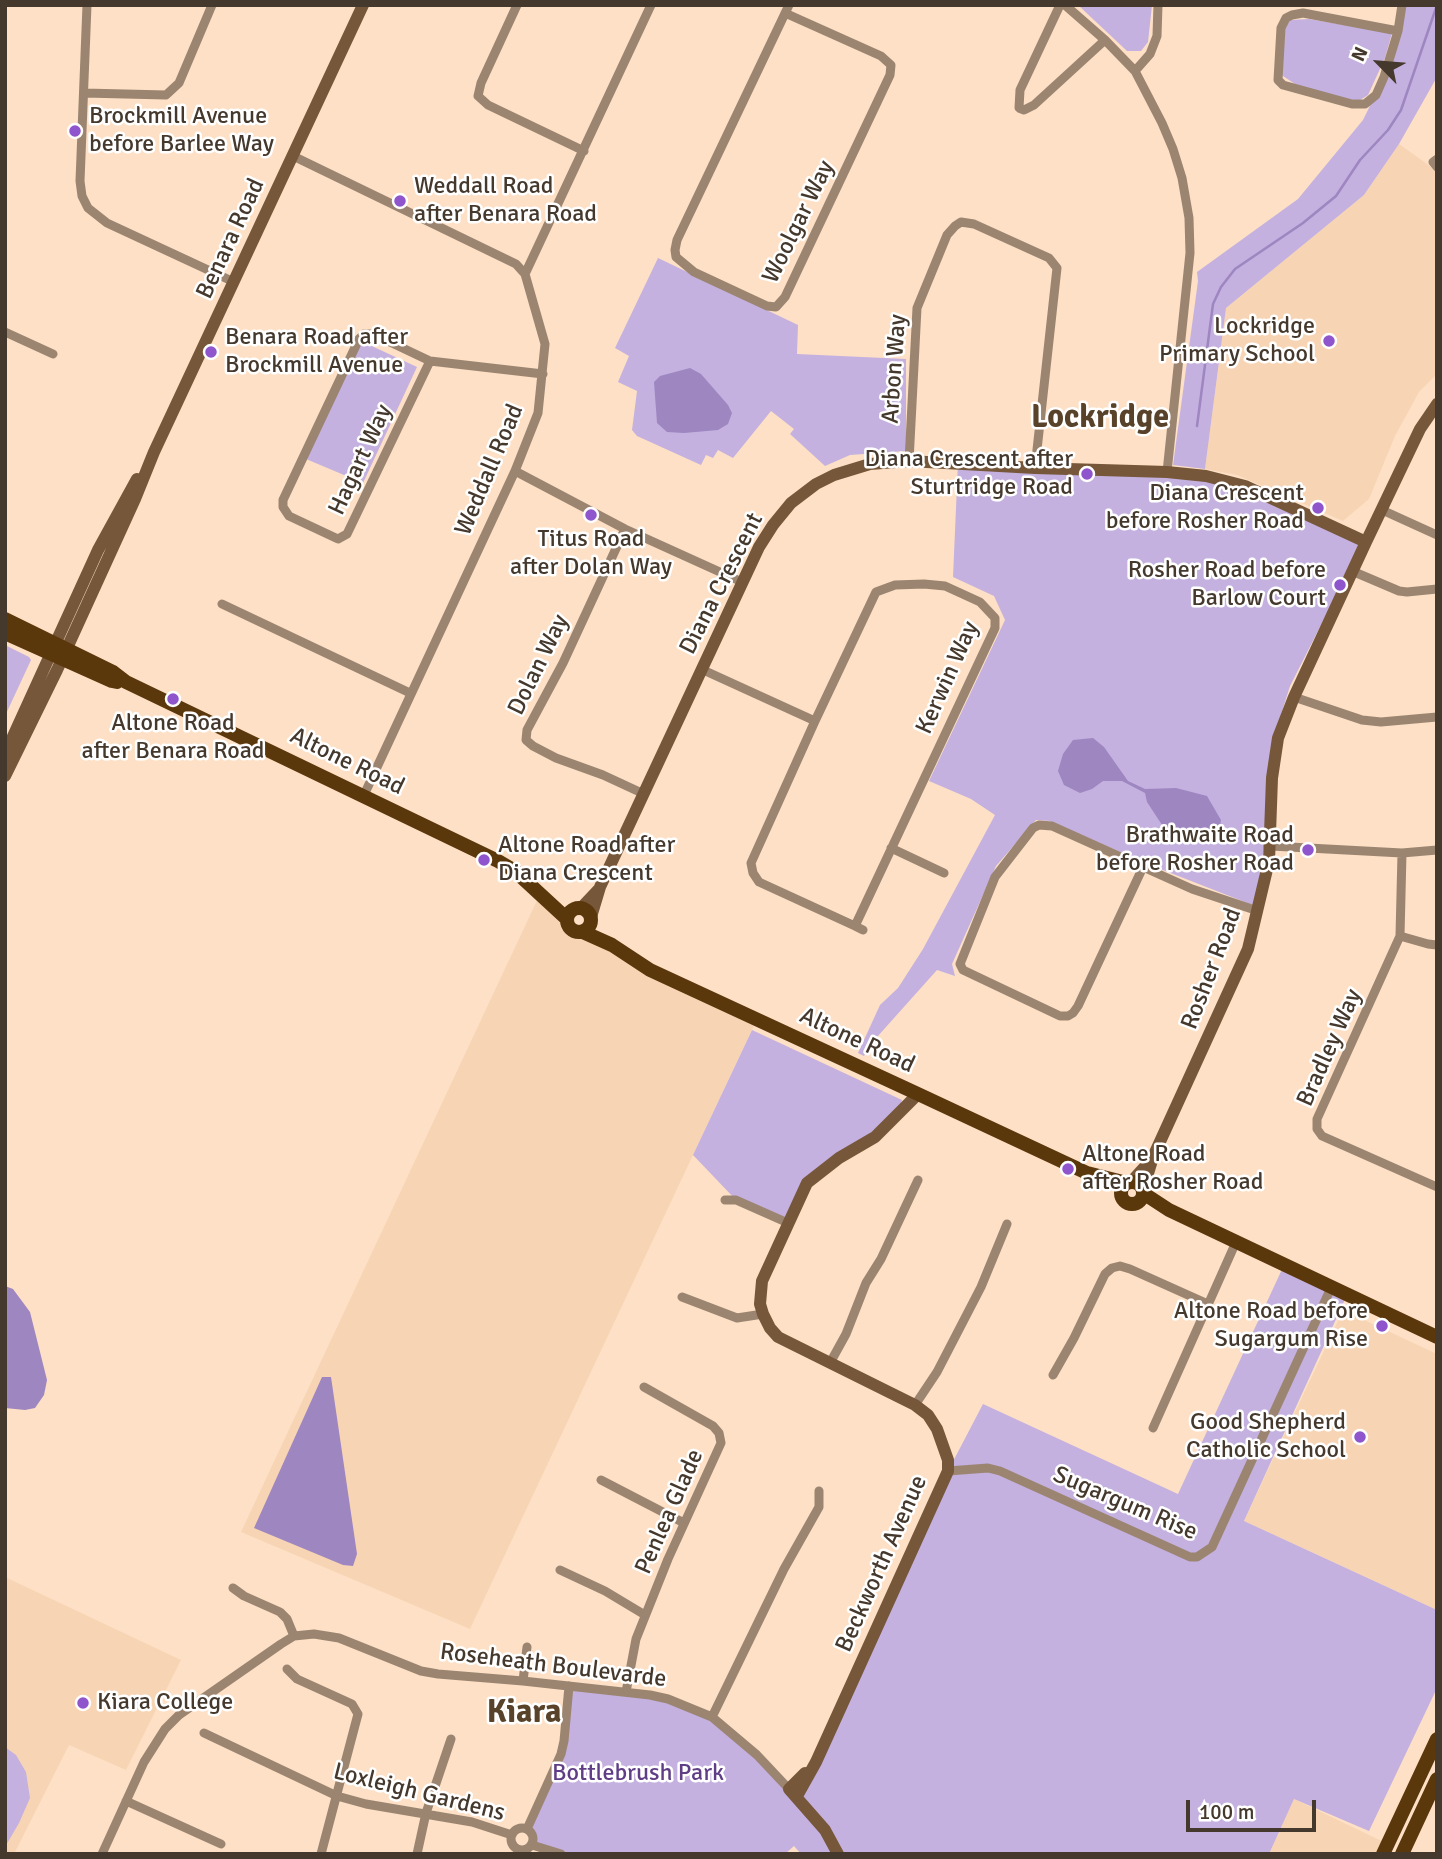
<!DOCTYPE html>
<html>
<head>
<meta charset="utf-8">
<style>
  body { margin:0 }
  #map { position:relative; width:1442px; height:1859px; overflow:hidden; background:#fde0c5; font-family:Signika,sans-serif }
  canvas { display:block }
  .frame { position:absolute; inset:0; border:7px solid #45392e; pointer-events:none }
  .north { position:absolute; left:1344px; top:28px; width:70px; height:70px; -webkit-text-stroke:5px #fff; paint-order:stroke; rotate:295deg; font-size:19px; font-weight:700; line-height:28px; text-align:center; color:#45392e }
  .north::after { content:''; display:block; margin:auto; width:24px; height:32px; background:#45392e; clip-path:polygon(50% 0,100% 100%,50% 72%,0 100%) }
  .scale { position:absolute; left:1186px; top:1800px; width:130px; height:32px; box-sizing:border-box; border:4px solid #45392e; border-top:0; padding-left:9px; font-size:21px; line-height:24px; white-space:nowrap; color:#45392e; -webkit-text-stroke:5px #fff; paint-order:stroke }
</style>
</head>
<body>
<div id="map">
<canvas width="1442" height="1859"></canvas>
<div class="frame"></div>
<div class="north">N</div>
<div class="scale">100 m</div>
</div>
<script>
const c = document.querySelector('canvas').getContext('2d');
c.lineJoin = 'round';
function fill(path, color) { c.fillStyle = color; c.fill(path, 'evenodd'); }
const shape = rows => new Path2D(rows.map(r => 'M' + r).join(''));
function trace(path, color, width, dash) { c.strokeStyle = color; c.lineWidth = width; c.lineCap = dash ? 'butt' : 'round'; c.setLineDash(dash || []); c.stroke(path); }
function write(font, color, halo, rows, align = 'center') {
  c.font = font + ' Signika,sans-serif'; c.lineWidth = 5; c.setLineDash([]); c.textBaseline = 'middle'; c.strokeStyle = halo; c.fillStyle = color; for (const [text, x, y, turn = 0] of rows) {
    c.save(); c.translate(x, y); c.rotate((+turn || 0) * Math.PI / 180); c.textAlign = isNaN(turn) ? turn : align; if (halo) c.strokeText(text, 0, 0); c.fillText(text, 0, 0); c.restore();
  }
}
const built = shape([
  [1399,144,1437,171,1437,374,1419,392,1395,436,1369,499,1343,521,1237,475,1205,469,1226,308,1364,195],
  [540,894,575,932,757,1019,470,1629,241,1532],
  [1343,1310,1437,1354,1437,1610,1244,1521],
  [5,1577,181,1660,126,1770,69,1745,14,1854,5,1854],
  [1294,1799,1388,1844,1383,1854,1269,1854]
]);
const green = shape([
  [1078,5,1152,5,1148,42,1141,51,1127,51],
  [1404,5,1437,5,1437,77,1399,144,1364,195,1226,308,1205,469,1173,465,1198,281,1197,272,1298,199,1363,120,1392,61],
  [1309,19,1392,33,1385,58,1368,95,1357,102,1301,88,1280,74,1281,32,1290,20],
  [658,258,798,325,797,354,906,359,906,451,850,455,825,466,790,434,794,429,771,411,733,458,718,450,713,458,706,455,701,465,637,436,632,430,637,391,618,382,629,356,615,348],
  [361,341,417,367,363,483,306,459],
  [958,462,1206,476,1364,540,1290,686,1274,737,1265,840,1255,906,1145,863,1049,821,1036,820,996,866,952,964,955,976,937,970,869,1046,864,1056,858,1053,880,1005,898,988,923,949,995,815,971,799,929,781,1005,620,994,596,953,577],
  [5,645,29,657,31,660,5,716],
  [752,1030,902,1100,898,1112,815,1175,788,1223,736,1200,693,1155],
  [1284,1265,1347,1295,1244,1521,1437,1610,1437,1688,1369,1831,1294,1799,1269,1854,801,1854,794,1846,785,1854,561,1854,532,1845,533,1836,527,1829,557,1764,569,1686,650,1695,712,1717,797,1796,948,1471,983,1404,1178,1494],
  [5,1747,16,1755,26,1772,30,1798,19,1823,5,1847]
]);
const water = shape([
  [690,368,701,374,728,405,732,413,728,424,718,430,684,433,667,432,657,423,654,382,660,376],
  [1093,738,1104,747,1128,781,1145,789,1176,788,1207,796,1221,820,1219,831,1207,837,1186,841,1166,831,1147,802,1145,793,1122,781,1103,781,1092,789,1080,793,1064,785,1058,771,1063,754,1073,740],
  [5,1286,13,1289,30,1312,47,1380,44,1395,35,1408,25,1410,5,1408],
  [322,1377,331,1377,357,1554,353,1566,343,1565,254,1528]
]);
const stream = shape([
  [1197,426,1213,304,1221,287,1235,269,1303,223,1336,196,1360,160,1388,130,1401,110,1437,5]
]);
const street = shape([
  [87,5,80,181,82,196,88,208,107,223,234,282],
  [517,5,481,83,478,96,488,105,584,151],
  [1060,5,1020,90,1019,108,1024,110,1034,105,1105,40],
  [1065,5,1105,40,1135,71,1162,123,1173,149,1182,178,1189,218,1190,253,1167,472],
  [785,13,881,56,891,65,890,75,785,297,776,307,767,306,694,272,676,257,675,250,677,240,789,5],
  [1398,31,1303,13,1292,15,1286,18,1281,28,1278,80,1283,85,1352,104,1365,104,1376,95,1384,77,1398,31,1402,5],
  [1135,71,1150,54,1157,36,1158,5],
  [84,93,166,95,179,83,212,5],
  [293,156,516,264,525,274,545,344,538,413,515,471,364,795],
  [1437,159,1433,162,1437,167],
  [525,274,651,5],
  [5,332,53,354],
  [430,361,373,334,364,334,359,339,283,500,283,507,289,516,338,539,347,534,430,361,543,374],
  [909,461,917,308,947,235,955,226,961,222,974,224,1049,258,1057,268,1035,468],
  [515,471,625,529,742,582],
  [1382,510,1437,535],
  [625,529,563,663,527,730,526,740,533,746,556,758,603,775,644,794],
  [1352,571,1399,591,1407,592,1437,589],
  [222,604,410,693],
  [701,669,815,721],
  [1294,697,1362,720,1381,722,1437,717],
  [1271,846,1402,853,1437,850],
  [891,848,944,873],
  [1402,853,1400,936,1317,1119,1317,1129,1322,1136,1437,1187],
  [1143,867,1052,826,1039,825,1033,828,995,877,960,964,963,970,1060,1016,1068,1016,1073,1013,1078,1006,1143,867,1192,889,1258,911],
  [855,926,995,628,995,618,980,602,945,586,924,584,895,585,876,592,815,721,751,863,753,873,759,882,855,926,863,930],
  [1400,936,1428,944,1437,945],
  [725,1200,736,1200,788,1223],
  [682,1297,737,1318,763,1314],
  [830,1363,846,1334,866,1283,881,1259,918,1180],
  [1053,1375,1074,1338,1105,1274,1112,1268,1120,1266,1130,1269,1208,1304],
  [915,1405,937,1372,981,1287,1007,1224],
  [1153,1428,1236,1242],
  [948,1471,988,1468,1000,1471,1190,1557,1197,1557,1212,1547,1331,1288],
  [601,1480,684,1523],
  [560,1570,605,1591,645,1615],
  [233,1588,244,1596,280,1612,287,1619,294,1636],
  [287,1669,297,1679,352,1704,358,1714,321,1854],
  [523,1681,527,1647],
  [626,1692,636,1639,668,1559,721,1443,719,1433,713,1426,644,1387],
  [712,1717,784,1569,819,1507,819,1491],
  [204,1733,337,1796,366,1804,472,1822,512,1835],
  [126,1801,221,1844],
  '511 1839a11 11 0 1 1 22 0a11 11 0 1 1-22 0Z',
  [527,1829,561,1754,564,1741,569,1686],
  [532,1845,561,1854],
  [102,1854,144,1762,165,1729,179,1715,281,1644,294,1636,314,1634,339,1638,421,1671,438,1674,523,1681,650,1695,668,1699,712,1717,757,1755,789,1789],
  [417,1854,426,1813,451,1739]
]);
const secondary = shape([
  [5,754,98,550,137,479],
  [5,776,57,670,135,499,154,452,363,5],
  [581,908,598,890],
  [591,917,600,887,759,547,773,525,791,503,816,484,834,475,870,464,909,461,1035,468,1167,472,1206,476,1245,486,1366,542],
  [1131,1182,1151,1160],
  [1143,1190,1153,1157,1248,949,1269,861,1272,778,1278,738,1294,697,1366,542,1420,429,1437,404],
  [805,1773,789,1789,825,1830,838,1854],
  [797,1796,816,1762,948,1471,948,1460,937,1429,928,1415,915,1405,778,1337,770,1328,763,1314,760,1304,762,1281,807,1183,839,1158,875,1137,918,1094]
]);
const primary = shape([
  [5,619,113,672,126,682,498,861,515,871,567,919],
  [5,633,112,681,117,682],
  '567 920a12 12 0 1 1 24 0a12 12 0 1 1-24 0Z',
  [583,932,612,945,650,970,918,1094,1087,1173,1127,1183],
  '1121 1193a11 11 0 1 1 22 0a11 11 0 1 1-22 0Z',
  [1143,1193,1169,1210,1437,1337],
  [1383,1854,1437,1739],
  [1402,1854,1437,1779]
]);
const markers = [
  [75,131,7,"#8e55cc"],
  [400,201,7,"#8e55cc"],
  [1329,341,7,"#8e55cc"],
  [211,352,7,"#8e55cc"],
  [1087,474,7,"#8e55cc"],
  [1318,508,7,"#8e55cc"],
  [591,515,7,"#8e55cc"],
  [1340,585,7,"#8e55cc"],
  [173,699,7,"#8e55cc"],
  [1308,850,7,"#8e55cc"],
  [484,860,7,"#8e55cc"],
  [1068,1169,7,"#8e55cc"],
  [1382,1326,7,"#8e55cc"],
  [1360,1437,7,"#8e55cc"],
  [83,1703,7,"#8e55cc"]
];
const poiNames = [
  ["Brockmill Avenue",89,117,"left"],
  ["before Barlee Way",89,145,"left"],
  ["Weddall Road",414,187,"left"],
  ["after Benara Road",414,215,"left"],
  ["Lockridge",1315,327],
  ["Primary School",1315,355],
  ["Benara Road after",225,338,"left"],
  ["Brockmill Avenue",225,366,"left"],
  ["Diana Crescent after",1073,460],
  ["Sturtridge Road",1073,488],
  ["Diana Crescent",1304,494],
  ["before Rosher Road",1304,522],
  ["Titus Road",591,540,"center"],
  ["after Dolan Way",591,568,"center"],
  ["Rosher Road before",1326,571],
  ["Barlow Court",1326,599],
  ["Altone Road",173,724,"center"],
  ["after Benara Road",173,752,"center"],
  ["Brathwaite Road",1294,836],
  ["before Rosher Road",1294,864],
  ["Altone Road after",498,846,"left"],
  ["Diana Crescent",498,874,"left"],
  ["Altone Road",1082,1155,"left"],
  ["after Rosher Road",1082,1183,"left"],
  ["Altone Road before",1368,1312],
  ["Sugargum Rise",1368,1340],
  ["Good Shepherd",1346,1423],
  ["Catholic School",1346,1451],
  ["Kiara College",97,1703,"left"]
];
const streetNames = [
  ["Woolgar Way",799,222,-64],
  ["Benara Road",231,239,-65],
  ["Arbon Way",895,369,-86],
  ["Hagart Way",361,460,-65],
  ["Weddall Road",490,470,-67],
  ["Diana Crescent",722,584,-63],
  ["Dolan Way",539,665,-64],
  ["Kerwin Way",948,678,-66],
  ["Altone Road",347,762,26],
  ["Rosher Road",1212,969,-69],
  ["Altone Road",857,1041,25],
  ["Bradley Way",1330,1048,-66],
  ["Sugargum Rise",1125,1504,23],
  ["Penlea Glade",670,1512,-66],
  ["Beckworth Avenue",882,1564,-66],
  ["Roseheath Boulevarde",553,1666,7],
  ["Loxleigh Gardens",419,1793,14]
];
const parkNames = [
  ["Bottlebrush Park",638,1774]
];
const districtNames = [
  ["Lockridge",1100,419],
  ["Kiara",524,1714]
];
fill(built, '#f7d5b4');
fill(green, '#c4b1df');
fill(water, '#9e86c0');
trace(stream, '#9e86c0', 2.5);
trace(street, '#9b8571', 9);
trace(secondary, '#765739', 12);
trace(primary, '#5b370c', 14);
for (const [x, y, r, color] of markers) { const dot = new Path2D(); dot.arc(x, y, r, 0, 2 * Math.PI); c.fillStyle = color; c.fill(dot); trace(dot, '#fff', 2.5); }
write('24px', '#45392e', '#fff', poiNames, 'right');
write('24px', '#45392e', '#fff', streetNames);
write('24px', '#5f3e86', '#fff', parkNames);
write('bold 32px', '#59422a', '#fff', districtNames);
</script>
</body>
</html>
